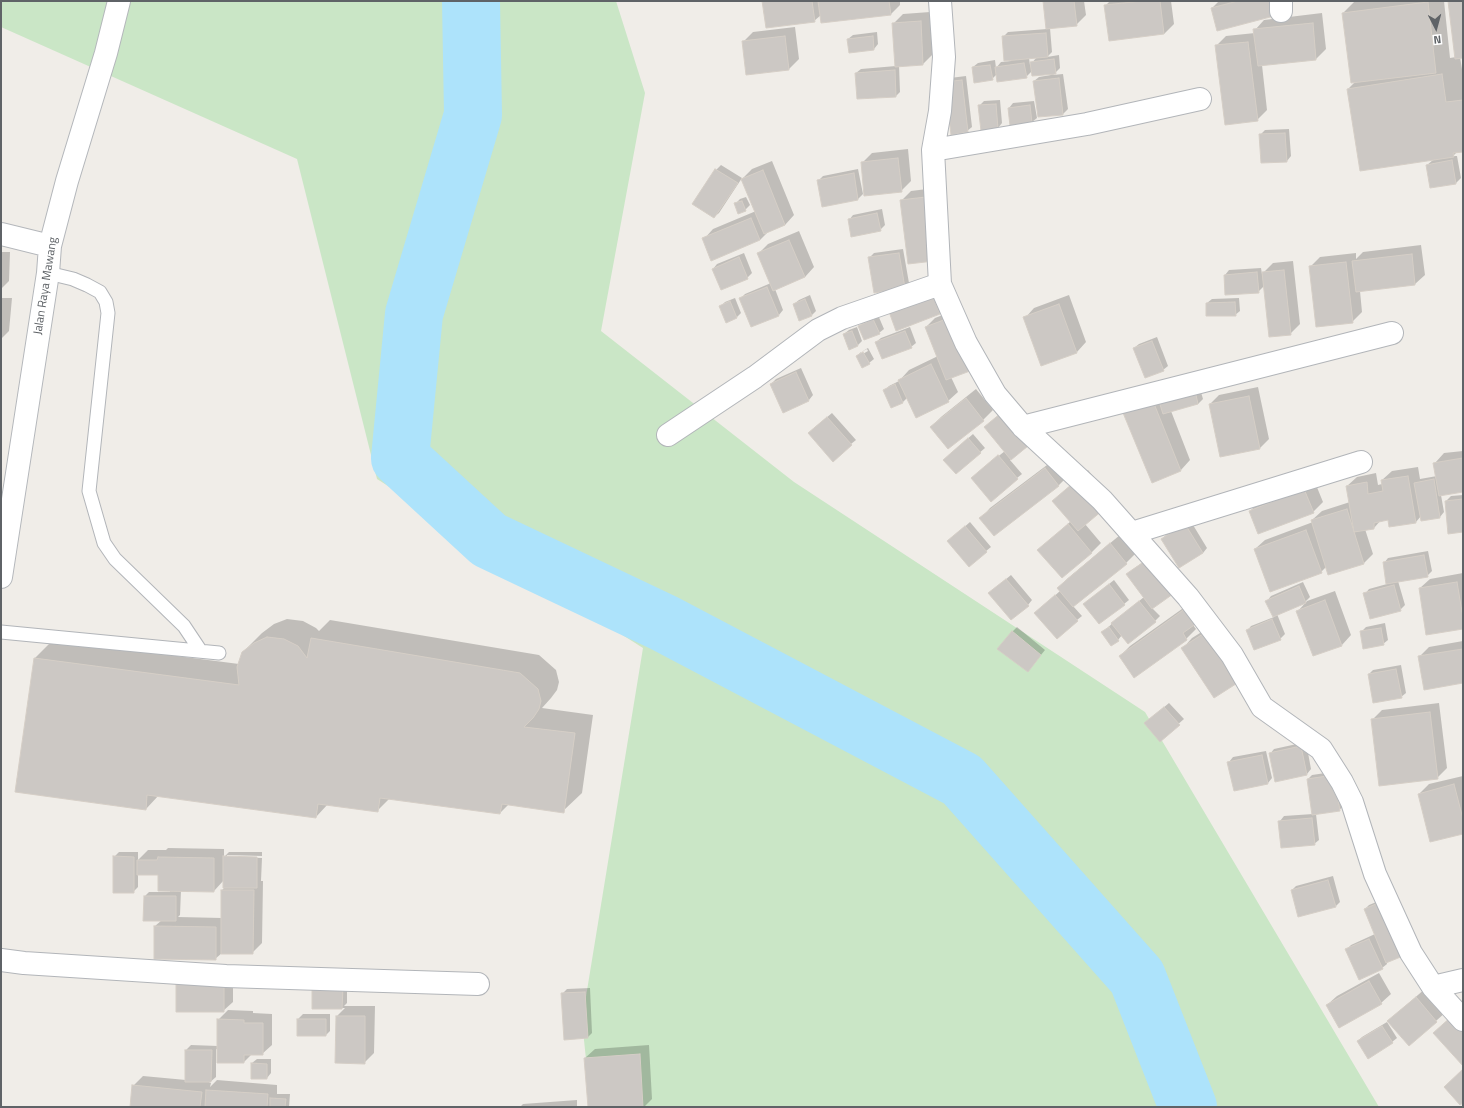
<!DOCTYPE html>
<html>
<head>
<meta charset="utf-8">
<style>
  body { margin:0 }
  #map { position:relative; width:1464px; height:1108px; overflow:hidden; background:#f0ede8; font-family:"Titillium Web",sans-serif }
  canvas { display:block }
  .frame { position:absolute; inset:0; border:2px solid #5f6367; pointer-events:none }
  .north { position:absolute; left:1416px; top:8px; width:40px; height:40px; -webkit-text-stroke:3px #fff; paint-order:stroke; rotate:174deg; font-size:11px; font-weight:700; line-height:16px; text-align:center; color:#5f6367 }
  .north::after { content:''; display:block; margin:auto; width:14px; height:18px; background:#5f6367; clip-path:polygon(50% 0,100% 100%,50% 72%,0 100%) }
</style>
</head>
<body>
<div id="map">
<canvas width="1464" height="1108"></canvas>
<div class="frame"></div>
<div class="north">N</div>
</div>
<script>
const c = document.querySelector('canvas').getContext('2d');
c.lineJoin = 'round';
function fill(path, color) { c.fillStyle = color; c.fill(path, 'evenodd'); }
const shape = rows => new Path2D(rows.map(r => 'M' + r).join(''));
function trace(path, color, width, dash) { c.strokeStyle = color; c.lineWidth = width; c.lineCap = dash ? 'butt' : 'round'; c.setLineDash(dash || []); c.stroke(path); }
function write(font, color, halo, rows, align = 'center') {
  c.font = font + ' "Titillium Web",sans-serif'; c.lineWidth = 3; c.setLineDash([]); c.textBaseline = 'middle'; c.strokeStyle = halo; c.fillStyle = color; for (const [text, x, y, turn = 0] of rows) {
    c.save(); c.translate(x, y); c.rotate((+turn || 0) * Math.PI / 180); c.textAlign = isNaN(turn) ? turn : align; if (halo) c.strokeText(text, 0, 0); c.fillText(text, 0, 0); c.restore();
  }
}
const green = shape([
  [1,1,616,1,645,93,601,331,794,482,1145,712,1379,1107,591,1107,582,1021,643,648,377,479,297,159,1,27]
]);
const shadow = shape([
  [763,1,900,1,900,5,890,15,821,15,814,21],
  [1044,1,1084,1,1086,15,1076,25,1050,28,1052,52,1047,57,1059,55,1060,68,1053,75,1063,74,1068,109,1063,114,1038,116,1034,81,1039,77,1051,75,1050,73,1032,71,1026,77,997,74,992,79,973,67,978,63,995,60,996,68,1001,62,1011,61,1003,37,1008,32,1047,29],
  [1037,57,1030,65,1029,58],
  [1110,1,1171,1,1174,24,1164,34,1105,6],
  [1219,1,1282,1,1212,8],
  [1355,1,1444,1,1450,58,1456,57,1449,1,1463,1,1463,57,1460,57,1463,75,1463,151,1458,151,1453,156,1457,156,1461,178,1456,183,1431,187,1427,165,1433,160,1348,89,1356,81,1343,13],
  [930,12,933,54,923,64,899,65,900,92,896,96,856,73,861,69,896,66,893,24,903,14],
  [1322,13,1326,49,1316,59,1262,65,1267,110,1257,120,1216,46,1226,36,1255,33,1255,30,1264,20],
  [795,27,799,59,789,69,747,74,743,42,753,32],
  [877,32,878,44,874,49,848,39,853,35],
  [966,76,972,127,967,131,950,78],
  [1000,100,1002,123,998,128,979,106,984,101],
  [1034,101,1037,118,1032,122,1009,108,1013,103],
  [1289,129,1291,156,1287,161,1260,135,1265,130],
  [908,149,911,181,901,191,862,163,872,153],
  [772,161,794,215,785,225,768,232,760,240,704,239,713,229,756,211,742,179,752,169],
  [721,165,742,178,719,213,714,217,694,204,716,170],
  [858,169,863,194,858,199,823,205,818,181,823,176],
  [935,188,943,250,901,201,911,191],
  [746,197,750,205,745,210,735,204,740,199],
  [882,209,885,225,880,230,849,220,853,215],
  [799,231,814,267,805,277,775,289,783,310,779,315,752,326,740,299,745,294,771,283,759,253,768,244],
  [1421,245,1425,275,1415,284,1360,291,1362,312,1352,322,1310,267,1320,257,1356,253,1356,259,1363,252],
  [903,249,909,283,904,288,869,258,874,253],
  [1,252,10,252,9,281,1,289],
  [744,253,752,273,747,278,713,269,717,264],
  [1293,261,1300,324,1290,334,1264,286,1258,292,1225,275,1229,270,1261,268,1262,274,1273,263],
  [937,289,944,308,940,313,896,329],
  [810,295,816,311,811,316,794,304,799,300],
  [1069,295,1086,342,1077,352,1042,364,1025,318,1034,308],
  [1,298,12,298,9,331,1,339],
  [735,298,741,313,736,318,720,307,725,302],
  [1239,298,1240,311,1235,315,1207,303,1212,299],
  [958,309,951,377,958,392,948,401,907,398,903,402,892,407,884,391,889,386,899,381,909,370,938,356,926,327,935,318],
  [878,315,884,329,879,333,859,326,864,322],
  [857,327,862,341,857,346,844,334,849,330],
  [910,327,916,343,911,347,876,342,881,338],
  [1157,337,1168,366,1163,370,1134,348,1139,344],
  [868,348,874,359,869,363,857,356,861,352,861,355,868,351,867,349,861,352],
  [801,368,813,395,809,400,784,411,771,384,776,379],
  [1198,382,1203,399,1198,404,1171,411,1190,460,1181,470,1153,481,1123,408],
  [1258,387,1269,439,1259,449,1210,404,1219,395],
  [976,389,993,410,983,420,948,448,931,427,941,417],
  [832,413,856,440,851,444,814,428],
  [973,434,985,448,956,473,949,455],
  [1028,446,1010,460,1022,474,1017,478,977,473,1005,451],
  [1463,451,1463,491,1441,495,1444,512,1440,517,1422,520,1421,516,1416,522,1390,526,1389,519,1381,520,1374,528,1365,529,1373,554,1363,564,1326,567,1321,572,1255,549,1265,540,1313,522,1312,520,1322,511,1350,502,1347,486,1357,477,1376,473,1378,485,1382,484,1382,480,1392,471,1418,467,1420,479,1437,476,1435,463,1444,453],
  [1055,459,1068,476,1059,485,994,534,981,518,990,508],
  [1088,470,1112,500,1085,524,1101,543,1091,553,1039,550,1071,521,1053,501],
  [1314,480,1323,502,1313,512,1250,511,1259,502],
  [1463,495,1463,531,1446,501,1451,496],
  [1190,520,1207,548,1203,553,1179,567,1162,539,1167,534],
  [970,522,991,547,969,565,953,537],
  [1120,535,1136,553,1126,563,1073,606,1082,616,1077,620,1040,609,1060,591,1058,588,1068,578],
  [1428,551,1432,571,1427,576,1398,581,1405,605,1400,610,1365,594,1369,589,1387,584,1384,563,1388,558],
  [1153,555,1152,608,1160,616,1155,621,1122,635,1118,640,1103,632,1117,619,1144,597,1132,570],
  [1463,573,1463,628,1420,588,1430,579],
  [1011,575,1032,600,1028,605,994,589],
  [1114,580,1129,600,1124,604,1084,604],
  [1303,582,1310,597,1305,602,1277,614,1285,634,1280,639,1247,631,1251,626,1274,617,1267,601,1271,596],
  [1335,591,1351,635,1342,645,1314,655,1298,611,1307,601],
  [1196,599,1193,625,1196,629,1186,639,1120,656,1130,646],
  [287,619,303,621,316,628,319,631,330,620,539,655,556,670,559,682,557,690,551,698,542,708,593,715,582,793,563,811,509,804,500,813,390,798,377,811,328,804,316,817,159,795,146,809,17,792,35,658,53,640,239,664,243,652,262,633,274,624],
  [1216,623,1248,672,1183,648,1192,638],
  [1385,623,1388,640,1383,644,1361,632,1366,627],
  [1017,627,1045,650,1032,666,1012,632],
  [1463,641,1463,682,1419,657,1429,647],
  [1401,665,1406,693,1401,697,1369,674,1373,670],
  [1169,703,1184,719,1160,740,1150,719],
  [1439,703,1447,768,1437,778,1372,720,1382,710],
  [1306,742,1311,769,1307,774,1276,781,1270,754,1274,749],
  [1266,751,1272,778,1268,783,1229,762,1233,757],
  [1339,771,1344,806,1339,810,1316,814,1319,840,1314,844,1280,821,1284,816,1313,814,1308,779,1312,775],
  [1463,776,1463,833,1419,794,1429,784],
  [168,848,224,849,224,857,229,852,262,852,262,856,227,855,227,857,262,858,261,881,263,881,262,943,252,953,222,953,215,959,155,926,162,920,145,896,149,892,170,892,170,890,159,874,138,874,138,887,133,892,114,857,119,852,138,852,138,860,148,850,166,850],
  [224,880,224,888,222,890,222,918,178,917,180,915,181,890,214,891],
  [1333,876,1340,902,1336,906,1292,890,1296,886],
  [1386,898,1387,964,1382,968,1347,949,1351,945,1375,934,1365,909,1369,905],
  [1379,973,1391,994,1381,1003,1327,1005,1337,996],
  [187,974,233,975,233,1002,223,1011,177,1011,177,984],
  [347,983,347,1003,344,1006,375,1006,374,1053,364,1063,336,1062,337,1016,345,1008,313,1008],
  [590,988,592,1033,588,1037,562,994,567,989],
  [1426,988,1446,1012,1409,1045,1388,1021],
  [228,1010,253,1011,253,1013,272,1014,272,1045,262,1054,252,1054,244,1062,216,1049,216,1077,209,1083,211,1083,210,1087,217,1080,277,1085,277,1094,290,1094,289,1107,131,1107,133,1086,143,1076,186,1080,186,1050,191,1045,218,1046,218,1020],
  [303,1014,330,1014,330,1031,326,1035,298,1035,298,1019],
  [1387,1022,1397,1038,1392,1042,1358,1041,1362,1037],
  [649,1045,652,1099,644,1107,589,1107,585,1058,595,1049],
  [257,1059,271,1059,271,1073,267,1078,252,1063],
  [577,1100,577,1107,520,1107,523,1104]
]);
const river = shape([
  [471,1,473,115,414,314,400,458,489,540,664,623,962,780,1137,977,1188,1107]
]);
const building = shape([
  [762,1,812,1,815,22,766,28,762,1],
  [818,1,889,1,891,15,821,23,818,1],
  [1043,1,1074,1,1077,26,1046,29,1043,1],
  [1143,1,1160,1,1164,34,1109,41,1104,5,1143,1],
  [1238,1,1270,1,1274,16,1217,31,1211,8,1238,1],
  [1448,1,1463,1,1463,58,1455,59,1448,1],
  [1428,2,1436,73,1351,83,1342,13,1428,2],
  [921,21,923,65,895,67,892,23,921,21],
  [1313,23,1316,60,1258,66,1253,29,1313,23],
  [1046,33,1048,57,1004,61,1002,36,1046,33],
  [785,36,789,70,746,75,742,41,785,36],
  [873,36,874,50,849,53,847,39,873,36],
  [1248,42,1258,121,1225,125,1215,45,1248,42],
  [1054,59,1056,74,1032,76,1030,62,1054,59],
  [1024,63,1027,78,997,82,995,67,1024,63],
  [990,65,993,80,974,83,972,67,990,65],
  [895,70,896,97,857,99,855,73,895,70],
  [1442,74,1446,102,1463,100,1463,152,1453,153,1454,157,1360,171,1347,89,1442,74],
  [1059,78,1063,115,1038,117,1033,81,1059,78],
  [962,80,968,132,951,135,945,82,962,80],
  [996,104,998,129,981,131,978,105,996,104],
  [1030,105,1032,123,1010,126,1008,108,1030,105],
  [1285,133,1287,162,1261,163,1259,134,1285,133],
  [898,158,902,192,864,196,861,162,898,158],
  [1452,160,1456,184,1430,188,1426,165,1452,160],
  [715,169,738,183,714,218,692,204,715,169],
  [763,170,785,225,764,234,741,179,763,170],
  [854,173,858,200,822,207,817,180,854,173],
  [926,197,934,261,908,264,900,200,926,197],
  [742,201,746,211,738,214,734,203,742,201],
  [877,213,881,231,851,237,848,219,877,213],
  [751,218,760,240,711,261,702,238,751,218],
  [789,240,805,277,773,291,757,253,789,240],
  [899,253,905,288,874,293,868,257,899,253],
  [1412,254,1415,285,1356,292,1352,261,1412,254],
  [739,257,748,279,721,290,712,269,739,257],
  [1346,262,1353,323,1316,327,1309,266,1346,262],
  [1284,270,1291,335,1269,337,1262,272,1284,270],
  [1257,272,1259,293,1225,295,1224,275,1257,272],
  [767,287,779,316,751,327,739,298,767,287],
  [932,293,940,314,896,331,888,309,932,293],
  [805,299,812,316,799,321,793,304,805,299],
  [730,301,737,318,726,323,719,306,730,301],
  [1235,302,1236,316,1206,316,1206,303,1235,302],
  [1059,304,1077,353,1041,366,1023,317,1059,304],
  [949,318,970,371,946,380,925,327,949,318],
  [873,319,880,334,864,340,858,326,873,319],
  [852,331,858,346,849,350,843,334,852,331],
  [905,331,912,348,882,359,875,342,905,331],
  [1152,341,1164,371,1145,378,1133,348,1152,341],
  [863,352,870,364,862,368,856,356,863,352],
  [931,364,949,402,916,418,898,380,931,364],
  [796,372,809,401,783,413,770,384,796,372],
  [895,384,903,403,891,408,883,390,895,384],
  [1194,386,1198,404,1163,414,1157,395,1194,386],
  [1151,396,1181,471,1152,483,1121,408,1151,396],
  [1249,396,1260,449,1220,457,1209,404,1249,396],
  [966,398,984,421,948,449,930,427,966,398],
  [1001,413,1028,446,1011,460,984,427,1001,413],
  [827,417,852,445,833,462,808,433,827,417],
  [968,438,981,453,956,474,943,460,968,438],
  [998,455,1018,479,991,502,971,478,998,455],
  [1463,458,1463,492,1439,496,1433,463,1463,458],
  [1045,468,1059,486,994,536,979,518,1045,468],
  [1408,476,1416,523,1389,527,1388,520,1374,523,1374,529,1354,532,1346,486,1367,482,1368,494,1383,491,1381,480,1408,476],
  [1078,479,1103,510,1078,531,1052,501,1078,479],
  [1434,479,1440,518,1421,521,1414,483,1434,479],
  [1304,489,1314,513,1258,534,1249,511,1304,489],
  [1463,499,1463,532,1448,534,1445,501,1463,499],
  [1347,509,1364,564,1328,575,1311,520,1347,509],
  [1068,524,1092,553,1062,578,1037,550,1068,524],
  [1185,524,1203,553,1179,568,1161,539,1185,524],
  [965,526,987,552,969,567,947,541,965,526],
  [1306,530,1322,573,1270,592,1254,549,1306,530],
  [1110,543,1127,564,1073,607,1057,588,1110,543],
  [1424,555,1428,577,1386,584,1383,562,1424,555],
  [1148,559,1173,594,1152,609,1126,574,1148,559],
  [1006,579,1029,606,1011,620,988,593,1006,579],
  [1457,582,1463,618,1463,629,1426,635,1419,588,1457,582],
  [1109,584,1125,605,1099,624,1083,604,1109,584],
  [1394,585,1401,611,1370,619,1363,593,1394,585],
  [1299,586,1306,603,1273,617,1265,601,1299,586],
  [1055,595,1078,621,1057,639,1034,613,1055,595],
  [1325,600,1342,646,1313,656,1296,611,1325,600],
  [1139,601,1156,622,1128,644,1111,623,1139,601],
  [1186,608,1197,623,1183,633,1187,640,1134,678,1119,656,1186,608],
  [1272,619,1281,640,1254,650,1246,630,1272,619],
  [1109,627,1119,641,1111,646,1101,632,1109,627],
  [1381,628,1384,645,1363,649,1360,631,1381,628],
  [1012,631,1041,655,1028,672,997,649,1012,631],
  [1206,632,1239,682,1214,698,1181,648,1206,632],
  [267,637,284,639,298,646,307,658,311,638,520,673,538,689,541,701,539,709,533,718,524,727,575,733,564,813,502,804,500,814,380,798,378,812,318,804,316,818,147,795,146,810,15,792,34,658,239,685,237,667,242,652,254,643,267,637],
  [1463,649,1463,683,1424,690,1418,656,1463,649],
  [1396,669,1402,698,1373,703,1368,674,1396,669],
  [1164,707,1180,725,1160,742,1144,723,1164,707],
  [1430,712,1438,779,1379,786,1371,719,1430,712],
  [1301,746,1307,775,1275,782,1269,753,1301,746],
  [1262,755,1268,784,1234,791,1227,762,1262,755],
  [1334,775,1340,811,1312,815,1307,779,1334,775],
  [1454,784,1463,819,1463,834,1430,842,1418,794,1454,784],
  [1312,818,1315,845,1281,848,1278,821,1312,818],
  [113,856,134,857,134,893,113,893,113,856],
  [223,856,257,857,257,888,223,888,223,856],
  [158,857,214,858,214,892,158,891,158,875,137,875,137,860,157,860,158,857],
  [1328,880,1336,907,1298,917,1291,890,1328,880],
  [221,890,254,890,253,954,221,954,221,890],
  [144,896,176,896,176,921,143,921,144,896],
  [1381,902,1403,956,1386,963,1364,909,1381,902],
  [154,926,216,927,216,960,154,959,154,926],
  [1369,939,1383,969,1359,980,1345,949,1369,939],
  [1369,981,1382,1004,1339,1028,1326,1005,1369,981],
  [176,984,224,984,224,1012,176,1012,176,984],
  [312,987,343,987,342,1009,312,1009,312,987],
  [585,992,588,1038,564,1040,561,993,585,992],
  [1416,997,1437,1022,1409,1046,1387,1021,1416,997],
  [336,1016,365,1016,365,1064,335,1063,336,1016],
  [1452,1016,1463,1028,1463,1066,1433,1033,1452,1016],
  [217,1019,244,1020,244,1023,263,1023,263,1055,244,1055,244,1063,217,1063,217,1019],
  [297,1019,326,1019,326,1036,297,1036,297,1019],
  [1382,1026,1393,1043,1368,1059,1357,1041,1382,1026],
  [185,1050,212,1050,211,1082,185,1082,185,1050],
  [640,1054,643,1107,588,1107,584,1058,640,1054],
  [251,1063,267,1064,267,1079,251,1079,251,1063],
  [1463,1069,1463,1103,1460,1105,1444,1087,1463,1069],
  [132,1085,202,1092,200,1107,130,1107,132,1085],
  [206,1090,268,1094,267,1107,205,1107,206,1090],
  [270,1098,286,1099,285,1107,270,1107,270,1098]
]);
const lane = shape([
  [48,273,73,279,87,285,100,292,106,302,108,313,89,491,104,543,115,559,184,626,200,650],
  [1,632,219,653]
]);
const street = shape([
  [940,1,944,57,940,111,933,150,940,284,966,343,995,394,1023,427,1102,500,1188,597,1232,655,1262,707,1321,749,1342,782,1352,802,1375,874,1411,953,1433,987,1463,1020],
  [1281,1,1281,11],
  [933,150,1087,124,1200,99],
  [1023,427,1392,333],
  [668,435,755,377,818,330,842,318,940,284],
  [1132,533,1361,462],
  [1,960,24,963,226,976,478,984],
  [1433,987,1463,980]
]);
const secondary = shape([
  [1,234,50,246],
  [1,577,48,273,50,246,67,181,106,53,119,1]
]);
const streetNames = [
  ["Jalan Raya Mawang",46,286,-81]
];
fill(green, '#cae6c6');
fill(shadow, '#0003');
trace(river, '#ade3fb', 58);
fill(building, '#ccc8c4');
trace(building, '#d5cec6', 1);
trace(lane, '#b2b5b9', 15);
trace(street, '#b2b5b9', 24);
trace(secondary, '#b4b7bb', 24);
trace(lane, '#fff', 13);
trace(street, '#fff', 22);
trace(secondary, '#fff', 22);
write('12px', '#5f6367', '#fff', streetNames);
</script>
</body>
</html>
